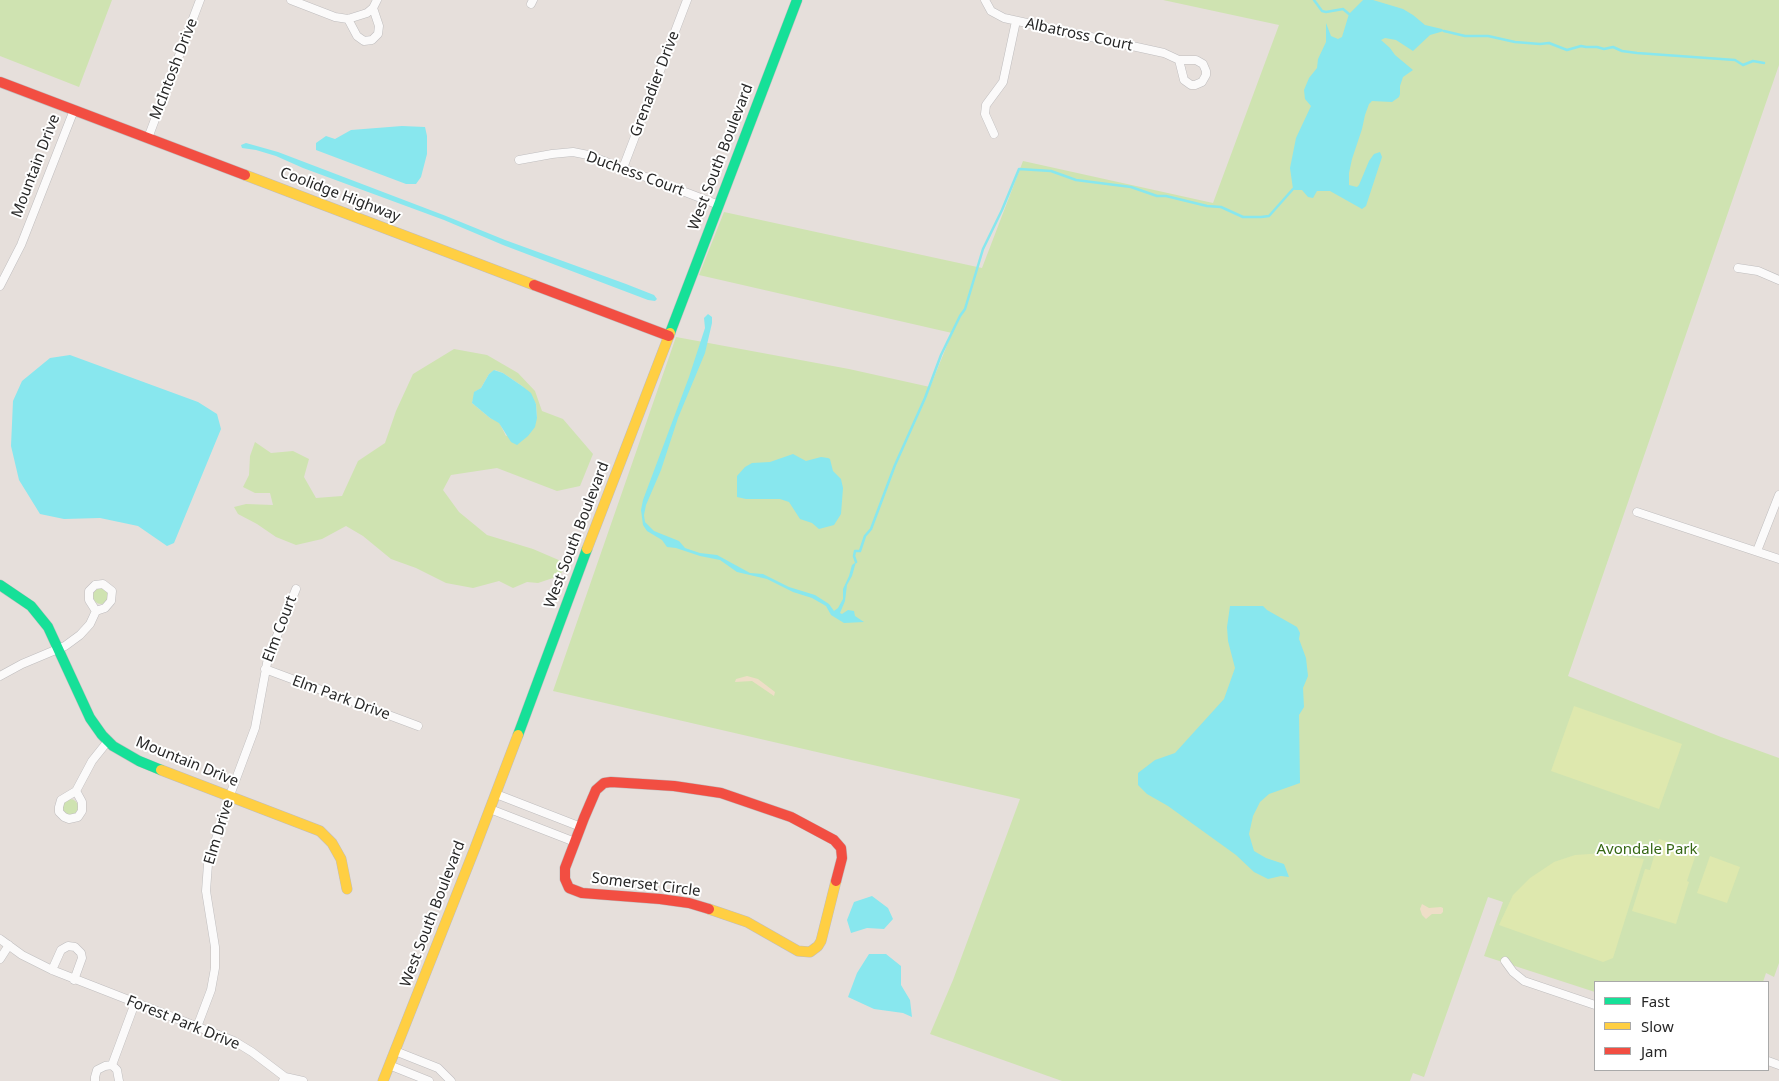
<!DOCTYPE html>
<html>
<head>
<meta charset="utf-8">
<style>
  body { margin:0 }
  #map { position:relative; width:1779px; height:1081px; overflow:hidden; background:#e6dfdb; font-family:"Noto Sans",sans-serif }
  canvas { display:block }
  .legend { position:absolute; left:1594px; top:981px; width:175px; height:90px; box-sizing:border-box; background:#fff; border:1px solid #a9a9a9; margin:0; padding:6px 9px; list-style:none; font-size:15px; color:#272727 }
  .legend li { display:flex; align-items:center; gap:10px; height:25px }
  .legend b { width:25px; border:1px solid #a9a9a9 }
</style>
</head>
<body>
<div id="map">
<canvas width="1779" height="1081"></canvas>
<ul class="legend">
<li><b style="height:6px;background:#16e098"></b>Fast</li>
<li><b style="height:6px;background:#ffcf43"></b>Slow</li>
<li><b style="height:6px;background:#f24e42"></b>Jam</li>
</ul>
</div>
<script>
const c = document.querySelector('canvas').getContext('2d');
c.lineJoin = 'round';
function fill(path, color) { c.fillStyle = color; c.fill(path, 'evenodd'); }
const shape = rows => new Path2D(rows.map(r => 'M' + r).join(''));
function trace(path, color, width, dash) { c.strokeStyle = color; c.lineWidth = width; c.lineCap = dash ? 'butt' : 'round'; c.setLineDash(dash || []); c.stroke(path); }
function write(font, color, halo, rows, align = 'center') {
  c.font = font + ' "Noto Sans",sans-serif'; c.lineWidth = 4; c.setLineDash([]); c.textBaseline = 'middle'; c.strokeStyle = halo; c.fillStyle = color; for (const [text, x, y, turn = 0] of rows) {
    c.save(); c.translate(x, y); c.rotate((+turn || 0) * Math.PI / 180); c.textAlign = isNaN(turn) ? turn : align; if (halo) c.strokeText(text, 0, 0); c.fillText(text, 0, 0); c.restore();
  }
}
const green = shape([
  [0,0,112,0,79,87,0,56],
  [1163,0,1779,0,1779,65,1568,676,1721,737,1779,758,1779,963,1774,977,1766,973,1763,982,1595,982,1595,992,1484,956,1503,902,1488,897,1424,1077,1413,1073,1410,1081,1062,1081,930,1034,953,980,1020,799,553,691,676,337,849,369,930,387,952,333,699,275,724,212,982,268,1023,161,1213,203,1279,25],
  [454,349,487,355,518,373,535,391,542,411,563,419,593,454,580,486,557,491,497,468,451,475,443,490,459,512,487,535,533,549,568,564,559,576,538,583,527,582,513,588,499,581,473,588,446,583,416,568,391,559,363,536,346,526,322,539,296,545,276,537,257,524,238,514,234,507,246,504,273,505,270,493,255,493,243,487,249,475,250,456,255,442,271,453,293,451,309,459,304,477,316,498,342,496,358,461,385,443,396,411,413,374],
  [495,370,503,373,522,386,536,404,537,418,506,436,499,422,490,418,472,403,475,392,481,388,489,374],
  '93 596a8 8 0 1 1 16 0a8 8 0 1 1-16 0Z',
  '62 807a8 8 0 1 1 16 0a8 8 0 1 1-16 0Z'
]);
const sand = shape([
  [747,676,758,679,775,692,774,696,752,681,735,682,736,679],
  [1422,904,1429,908,1441,907,1443,908,1443,912,1441,914,1432,914,1426,919,1422,915,1420,909]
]);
const pitch = shape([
  [1574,706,1682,744,1659,809,1551,771],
  [1659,839,1697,851,1687,881,1689,882,1676,924,1632,911,1645,869,1650,870],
  [1604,853,1644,859,1613,958,1603,962,1499,925,1513,895,1530,878,1554,862,1575,855],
  [1710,856,1740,867,1727,903,1697,893]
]);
const water = shape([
  [1363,0,1373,0,1403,9,1413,15,1425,25,1442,29,1444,31,1430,35,1413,51,1396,40,1385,38,1381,40,1390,48,1395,55,1413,70,1403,77,1400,86,1400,94,1399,97,1392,102,1372,101,1369,104,1365,115,1362,129,1352,159,1349,173,1349,185,1357,187,1359,185,1369,161,1374,154,1380,152,1382,157,1366,206,1362,209,1330,191,1317,191,1313,198,1308,197,1302,190,1295,190,1293,189,1290,168,1296,138,1311,106,1305,99,1304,90,1309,78,1317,68,1318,59,1326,42,1326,23,1331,36,1338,39,1342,37,1349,14],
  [402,126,425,127,427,136,427,154,421,177,416,184,406,184,316,150,316,143,326,136,335,139,351,130],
  [246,143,278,152,446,216,505,240,626,284,654,295,657,299,655,301,648,300,503,245,444,220,303,168,276,156,256,150,242,148,241,145],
  [708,314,712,317,712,323,705,353,678,418,661,470,646,505,644,515,645,522,654,531,679,541,685,548,700,553,717,555,750,573,763,574,789,587,815,595,829,604,834,611,838,608,843,599,843,589,849,576,852,565,856,562,852,576,847,585,845,601,840,613,842,614,848,610,854,611,855,616,864,622,844,623,831,615,826,606,812,598,793,592,767,579,737,572,720,560,700,556,676,548,667,547,662,540,647,531,643,525,641,510,643,500,689,377,705,328,704,318],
  [70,355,198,402,217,414,221,429,174,543,167,546,138,526,100,518,64,519,40,514,19,480,11,446,13,401,22,381,50,358],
  [494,370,503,373,522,386,531,393,536,404,537,418,535,427,528,436,517,445,511,442,499,423,490,418,472,403,474,392,481,388,489,374],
  [793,454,806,461,821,457,828,458,830,459,833,471,841,479,843,488,841,514,834,525,819,529,812,523,800,519,789,502,780,499,746,499,737,497,737,476,745,467,752,463,770,462],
  [1230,606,1263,606,1267,610,1297,627,1300,633,1299,639,1306,658,1308,676,1303,688,1304,707,1299,715,1300,783,1269,794,1260,802,1253,816,1249,834,1254,851,1266,858,1284,864,1289,877,1281,876,1268,879,1254,872,1236,855,1168,806,1147,794,1138,785,1138,773,1155,760,1175,753,1224,699,1235,668,1228,641,1227,627],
  [872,896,888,908,893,919,884,929,867,928,851,933,847,920,854,902],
  [869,954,886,954,901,966,901,985,910,1000,912,1017,903,1013,874,1009,848,997,857,973]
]);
const stream = shape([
  [1314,0,1322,11,1326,12,1343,9,1349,14],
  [1444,31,1465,36,1488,36,1515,42,1540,44,1549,43,1567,50,1581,46,1586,47,1597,47,1604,49,1613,47,1622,51,1637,53,1735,60,1743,65,1753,61,1764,63],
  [856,562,854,556,855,551,860,551,865,536,871,529,895,465,925,398,941,355,960,316,965,309,983,249,1002,210,1019,169,1051,171,1076,180,1131,187,1157,196,1166,196,1207,206,1221,207,1243,217,1261,217,1269,216,1293,189]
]);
const street = shape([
  [291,0,335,17,348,19,367,13,373,8,377,0],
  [985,0,991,11,1004,18,1164,53,1179,60,1196,60,1203,64,1206,71,1206,75,1202,82,1195,85,1191,85,1184,80,1179,60],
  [531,4,533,0],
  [348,19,357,36,364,41,372,40,378,34,379,26,373,8],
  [994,134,985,114,986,105,1003,82,1016,21],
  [148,138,200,0],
  [519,160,552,154,573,152,588,155,719,205],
  [623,168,687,0],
  [1738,268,1758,271,1779,280],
  [0,286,21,245,74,110],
  [1637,512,1779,559],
  [1757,551,1779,495],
  [265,669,418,726],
  [0,676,22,664,65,646,80,635,90,624,96,611,105,608,111,601,112,591,103,584,95,585,89,591,89,600,96,611],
  [76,791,82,802,82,811,78,817,69,819,64,817,59,812,59,807,61,800,76,791,92,761,108,741],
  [496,794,581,827],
  [490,809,575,842],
  [0,939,22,955,52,970,234,1041,252,1052,285,1077,283,1081],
  [0,959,9,945],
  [1505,961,1513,972,1524,981,1595,1005],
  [52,970,61,950,68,946,75,947,81,953,82,958,74,980],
  [197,1027,211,990,215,968,215,947,206,891,208,864,230,795,255,728,268,658,296,589],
  [395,1051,438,1068,451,1081],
  [1768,1061,1779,1065],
  [112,1065,135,1003],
  [112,1065,117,1070,119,1081],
  [389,1065,429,1081],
  [95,1081,95,1077,97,1070,105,1066,112,1065],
  [288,1081,285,1077,303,1081]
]);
const fast = shape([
  [670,333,797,0],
  [0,585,31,606,48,627,90,718,102,735,113,746,139,761,161,770],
  [518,735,587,549]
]);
const slow = shape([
  [245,175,534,285],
  [587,549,670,333],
  [161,770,320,831,332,843,341,859,347,889],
  [709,909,747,922,798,951,810,952,818,946,821,941,836,881],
  [383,1081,475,848,518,735]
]);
const jam = shape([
  [0,82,245,175],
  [534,285,669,336],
  [611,782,674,786,721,793,791,817,834,840,841,848,842,858,836,881],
  [611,782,604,783,596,790,584,818,565,868,565,879,569,888,582,893,660,899,689,903,709,909]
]);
const streetNames = [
  ["Albatross Court",1079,35,12],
  ["McIntosh Drive",174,69,-69],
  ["Grenadier Drive",655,84,-69],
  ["West South Boulevard",721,157,-69],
  ["Mountain Drive",36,166,-69],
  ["Duchess Court",635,174,20],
  ["Coolidge Highway",340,195,21],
  ["West South Boulevard",577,535,-69],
  ["Elm Court",280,629,-69],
  ["Elm Park Drive",341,698,20],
  ["Mountain Drive",187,762,22],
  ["Elm Drive",219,832,-73],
  ["Somerset Circle",646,885,7],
  ["West South Boulevard",433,914,-69],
  ["Forest Park Drive",183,1023,22]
];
const parkNames = [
  ["Avondale Park",1647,850]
];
fill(green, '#cfe3b1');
fill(sand, '#eedec7');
fill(pitch, '#dee8ae');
fill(water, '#88e7ee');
trace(stream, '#88e7ee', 2.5);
trace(street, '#bfbdbe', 9);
trace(fast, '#bfbdbe', 11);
trace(slow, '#bfbdbe', 11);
trace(jam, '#bfbdbe', 11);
trace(street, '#fbfafa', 8);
trace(fast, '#16e098', 10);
trace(slow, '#ffcf43', 10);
trace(jam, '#f24e42', 10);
write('15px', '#272727', '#fff', streetNames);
write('15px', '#356714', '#fff', parkNames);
</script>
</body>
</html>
